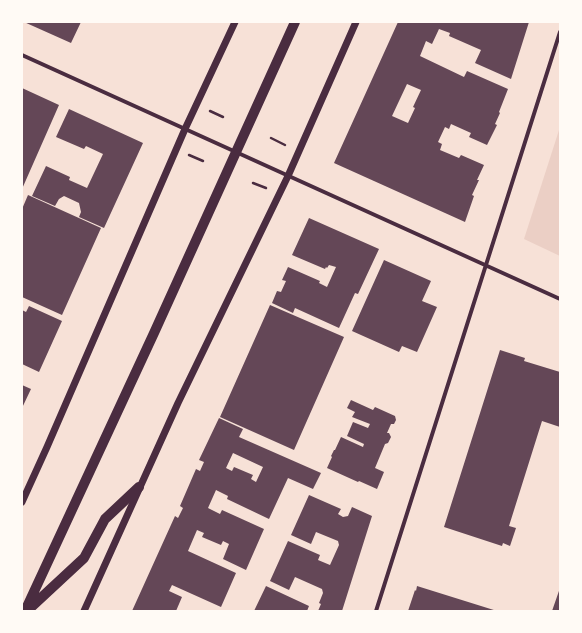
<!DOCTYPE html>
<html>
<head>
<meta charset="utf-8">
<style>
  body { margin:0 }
  #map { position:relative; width:582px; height:633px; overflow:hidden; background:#f7e1d7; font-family:Mulish,sans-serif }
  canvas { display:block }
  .frame { position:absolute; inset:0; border:23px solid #fffaf5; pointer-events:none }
</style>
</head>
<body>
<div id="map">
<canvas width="582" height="633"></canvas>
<div class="frame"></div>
</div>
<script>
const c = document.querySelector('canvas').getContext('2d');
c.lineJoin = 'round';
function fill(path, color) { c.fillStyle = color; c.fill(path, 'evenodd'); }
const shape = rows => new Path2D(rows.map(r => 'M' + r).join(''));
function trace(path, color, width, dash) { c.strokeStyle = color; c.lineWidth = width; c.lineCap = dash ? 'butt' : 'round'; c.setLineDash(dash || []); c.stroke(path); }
const green = shape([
  [560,127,560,256,524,239]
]);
const building = shape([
  [24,22,81,22,71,43],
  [398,22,529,22,511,79,475,63,481,50,449,36,450,33,439,29,432,44,426,41,420,56,464,77,467,71,508,89,499,112,500,113,495,124,497,125,487,145,469,137,471,133,451,124,449,129,445,127,438,142,442,144,440,150,459,158,461,155,484,165,477,180,479,180,472,195,474,196,465,222,334,163],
  [407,84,421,90,413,107,415,108,408,123,392,116],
  [22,88,59,105,22,189],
  [69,109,143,143,104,228,79,217,81,212,79,203,64,196,59,199,55,206,32,196,46,166,70,177,69,180,87,188,103,154,86,146,84,149,56,137],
  [28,195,101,228,62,315,22,297,22,209],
  [309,218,379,249,358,294,355,293,339,328,295,308,293,313,272,303,277,291,281,292,286,281,282,280,288,267,320,281,319,283,327,287,336,267,329,265,327,268,326,267,325,269,292,255],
  [384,260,431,281,422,301,437,307,417,352,402,346,399,352,352,331],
  [270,305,344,337,294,450,220,417],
  [29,306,62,321,39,372,22,364,22,310,26,312],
  [500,350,525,358,524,361,560,372,560,427,542,421,509,526,516,528,510,546,503,543,502,546,444,527],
  [22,385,31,389,22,408],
  [351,400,373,410,375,407,395,416,396,420,394,424,391,424,387,433,389,433,391,437,388,443,385,444,375,468,384,472,377,489,359,481,358,482,327,468,332,457,331,456,334,450,335,450,341,437,363,447,364,444,347,436,353,422,368,428,370,424,352,417,355,412,347,408],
  [219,418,243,429,239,437,321,473,313,489,288,478,269,519,227,499,228,496,216,490,208,508,220,514,222,510,264,529,246,570,223,559,229,544,223,541,221,545,202,537,204,533,197,530,188,551,236,573,221,607,172,585,169,591,182,597,176,611,132,611,175,516,178,518,183,508,180,506,196,469,200,471,204,462,199,460],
  [233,453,263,467,256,482,251,479,253,475,234,467,232,471,226,468],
  [309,495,341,509,338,514,343,517,348,516,352,507,372,516,342,611,318,611,321,604,319,603,323,593,322,589,295,577,289,590,270,581,288,541,320,555,318,560,330,565,339,545,338,541,316,532,311,544,291,535],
  [266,586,309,606,307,611,254,611],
  [417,586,497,611,408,611,415,590,416,591],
  [560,588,560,611,552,611]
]);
const path = shape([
  [210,111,223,117],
  [271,138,285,145],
  [189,155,203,161],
  [253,183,266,188]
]);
const minor = shape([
  [22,55,560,299],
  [376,611,560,32]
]);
const tertiary = shape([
  [22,502,47,447,185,129,235,22],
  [84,611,178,403,288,176,356,22]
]);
const primary = shape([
  [28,610,84,558,105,519,139,487],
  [25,611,154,333,295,22]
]);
fill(green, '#ebcfc5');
fill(building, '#644757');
trace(path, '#4a2c40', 2.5);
trace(minor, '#4a2c40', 4);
trace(tertiary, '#4a2c40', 7);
trace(primary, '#4a2c40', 10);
</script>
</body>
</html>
